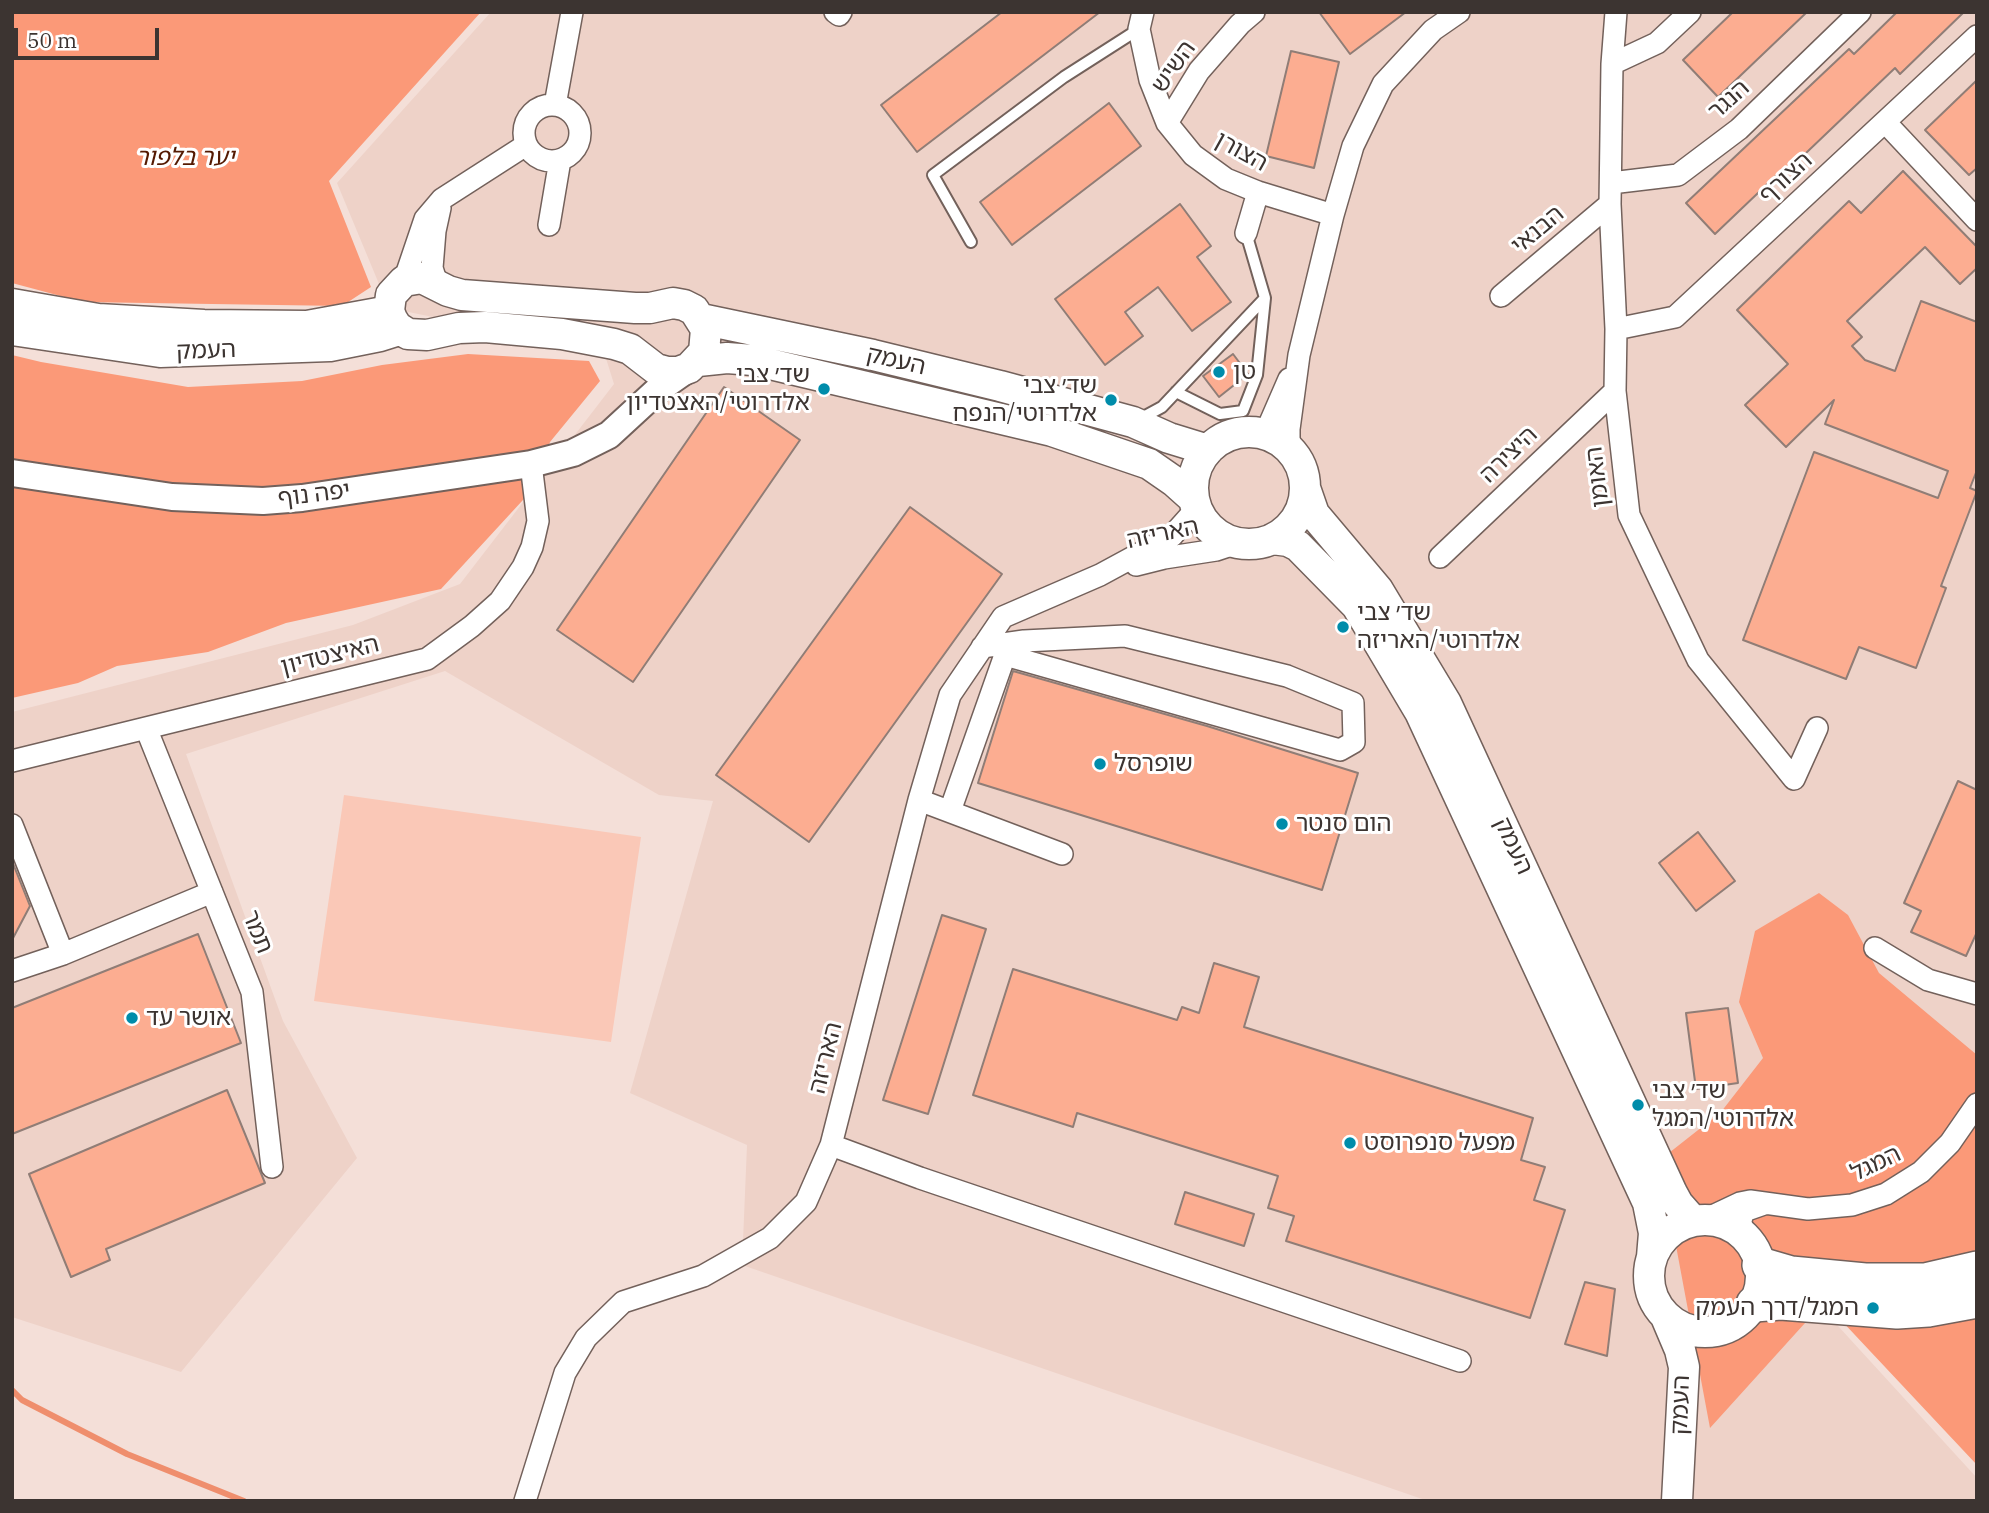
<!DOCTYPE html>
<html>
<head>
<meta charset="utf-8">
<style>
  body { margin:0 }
  #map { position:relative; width:1989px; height:1513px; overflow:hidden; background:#f4dfd8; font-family:"IBM Plex Serif",serif }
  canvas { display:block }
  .frame { position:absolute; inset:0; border:14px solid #3c3431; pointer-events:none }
  .scale { position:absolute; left:14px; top:28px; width:145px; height:32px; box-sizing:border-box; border:4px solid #3c3431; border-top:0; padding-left:9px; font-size:21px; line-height:24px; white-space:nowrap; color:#3c3431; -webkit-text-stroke:5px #fff; paint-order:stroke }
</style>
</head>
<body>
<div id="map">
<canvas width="1989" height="1513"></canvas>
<div class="frame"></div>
<div class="scale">50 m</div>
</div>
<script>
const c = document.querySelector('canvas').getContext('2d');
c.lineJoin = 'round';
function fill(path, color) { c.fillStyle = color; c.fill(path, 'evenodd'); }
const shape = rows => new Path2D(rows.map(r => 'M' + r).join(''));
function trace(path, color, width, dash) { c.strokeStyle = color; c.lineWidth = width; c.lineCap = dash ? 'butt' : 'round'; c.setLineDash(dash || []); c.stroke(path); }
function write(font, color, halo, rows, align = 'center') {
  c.font = font + ' "IBM Plex Serif","Noto Sans Hebrew",serif'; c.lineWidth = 6; c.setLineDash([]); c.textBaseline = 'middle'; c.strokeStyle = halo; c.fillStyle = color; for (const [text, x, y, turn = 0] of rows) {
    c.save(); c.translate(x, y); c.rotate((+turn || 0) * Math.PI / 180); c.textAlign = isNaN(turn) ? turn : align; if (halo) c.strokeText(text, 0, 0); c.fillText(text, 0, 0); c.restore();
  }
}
const built = shape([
  [491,12,1977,12,1977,1208,1828,1315,1977,1478,1977,1501,1428,1501,742,1265,747,1145,630,1093,713,801,659,795,445,671,186,754,283,1021,357,1158,181,1372,12,1317,12,712,353,625,460,584,614,384,604,352,389,308,337,183]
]);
const green = shape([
  [344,795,641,837,611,1042,314,1001]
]);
const forest = shape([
  [12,12,481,12,329,181,371,287,342,306,83,302,12,283],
  [468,354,589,361,600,381,550,442,534,488,441,589,286,623,208,652,117,666,78,683,12,698,12,355,41,362,188,387,302,381,382,365],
  [1819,893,1848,915,1879,973,1977,1055,1977,1465,1824,1302,1710,1428,1660,1160,1721,1112,1763,1058,1739,1002,1755,931]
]);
const stream = shape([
  [12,1390,22,1400,127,1454,244,1501]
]);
const building = shape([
  [1002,12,1100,12,917,152,881,105,1002,12],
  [1319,12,1406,12,1350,54,1319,12],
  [1733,12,1807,12,1718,97,1683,60,1733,12],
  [1897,12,1964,12,1900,74,1895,68,1784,174,1781,171,1715,234,1686,203,1849,49,1854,54,1897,12],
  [1291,51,1339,62,1314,168,1266,156,1291,51],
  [1977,80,1977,168,1969,175,1925,130,1977,80],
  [1109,103,1141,146,1012,245,980,202,1109,103],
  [1903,171,1977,247,1977,268,1960,284,1925,247,1847,321,1862,337,1852,346,1865,360,1895,371,1921,301,1977,322,1977,470,1970,488,1977,491,1941,586,1946,588,1916,668,1859,647,1846,679,1743,640,1814,452,1938,498,1948,471,1825,424,1834,400,1786,447,1745,405,1788,364,1737,310,1849,201,1861,213,1903,171],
  [1180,204,1211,246,1197,257,1231,302,1192,331,1158,287,1125,312,1143,336,1105,365,1055,299,1180,204],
  [1233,354,1248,374,1219,397,1203,376,1233,354],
  [724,387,800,440,633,682,557,630,724,387],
  [910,507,1002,574,809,842,716,775,910,507],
  [1013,671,1207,726,1358,773,1322,890,978,783,1013,671],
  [1958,781,1977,790,1977,932,1966,956,1911,932,1921,911,1904,903,1958,781],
  [1698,832,1735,881,1696,911,1659,863,1698,832],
  [12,861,30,906,12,940,12,861],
  [942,915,986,929,928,1114,883,1100,942,915],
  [198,934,241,1043,12,1134,12,1008,198,934],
  [1214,963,1259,977,1244,1027,1533,1118,1521,1160,1545,1167,1534,1200,1565,1210,1530,1318,1286,1241,1294,1216,1268,1208,1278,1176,1077,1113,1073,1127,973,1095,1013,969,1177,1020,1182,1007,1199,1013,1214,963],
  [1728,1008,1738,1083,1696,1089,1686,1013,1728,1008],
  [227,1090,265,1183,106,1249,110,1260,71,1277,29,1174,227,1090],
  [1185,1192,1254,1214,1244,1246,1175,1224,1185,1192],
  [1585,1282,1615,1289,1607,1356,1565,1344,1585,1282]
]);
const service = shape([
  [971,242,933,175,1064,77,1139,29],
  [1176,392,1220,414,1243,411,1257,375,1265,298],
  [1138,420,1162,407,1265,298,1246,233]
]);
const minor = shape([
  [835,12,839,15,841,12],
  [1143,12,1139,29,1150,80,1167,123,1193,155,1226,179,1258,192,1333,215],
  [1616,12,1612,64,1610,204,1616,329,1615,391,1629,515,1698,660,1794,779,1817,728],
  [1612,64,1657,43,1690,12],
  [555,105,572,12],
  '524 133a28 28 0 1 1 56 0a28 28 0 1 1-56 0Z',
  [1885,122,1977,220],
  [1167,123,1199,71,1240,24,1254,12],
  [1611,183,1678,175,1739,129,1860,12],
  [549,225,560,160],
  [1246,233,1258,192],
  [404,281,425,219,442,199,526,145],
  [438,287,432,268,435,231,440,208],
  [1501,296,1610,204],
  [1616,329,1675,317,1977,36],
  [1262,433,1269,425,1289,379],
  [1289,447,1289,429,1299,355,1333,215,1353,146,1383,84,1433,30,1459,12],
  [1440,557,1615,391],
  [1136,565,1164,558,1216,550,1237,543],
  [146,728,252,992,272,1167],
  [12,761,427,659,472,626,500,601,523,567,532,547,538,521,531,464],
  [919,800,1062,854],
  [950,811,1005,655,1340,750,1354,742,1353,703,1287,676,1125,636,1024,641,982,647],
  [12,825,63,954],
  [1875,948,1928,980,1977,994],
  [12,971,63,954,212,892],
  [831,1145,920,1178,1460,1361],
  [1704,1220,1740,1203,1750,1201,1808,1209,1852,1205,1886,1194,1921,1172,1950,1143,1977,1104],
  [1742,1234,1741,1220,1744,1211,1764,1204],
  [525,1501,565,1373,586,1338,623,1302,703,1276,770,1238,806,1202,831,1145,919,800,950,695,1003,617,1100,575,1172,536,1197,508]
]);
const tertiary = shape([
  [12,473,172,497,263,501,302,498,531,464,573,453,609,435,659,389,689,368]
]);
const secondary = shape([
  [422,278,448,291,462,295,635,308,650,308,673,303,684,305,694,310,706,329,704,352,689,368,678,372,667,372,656,369,630,349,614,344,562,334,485,327,459,328,427,335,408,334,397,327,392,319,389,311,391,295,404,281,422,278],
  [12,304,98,319,204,325,307,326,389,311],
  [701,319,873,355,1000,386,1133,422,1169,438,1208,450],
  [12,330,160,352,330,346,380,336,399,330],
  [698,361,727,358,753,360,1052,431,1149,464,1175,482,1194,499],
  '1193 488a56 56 0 1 1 112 0a56 56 0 1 1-112 0Z',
  [1305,488,1314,514,1378,590,1446,703,1672,1193,1678,1204,1693,1221],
  [1272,539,1288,541,1298,546,1357,606,1420,712,1648,1203,1654,1233,1652,1257],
  '1649 1276a56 56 0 1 1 112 0a56 56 0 1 1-112 0Z',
  [1666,1317,1680,1350,1684,1367,1677,1501]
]);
const trunk = shape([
  [1760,1265,1791,1274,1865,1281,1925,1281,1977,1269],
  [1754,1304,1781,1302,1897,1311,1928,1309,1977,1300]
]);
const markers = [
  [1219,372,7,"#008caa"],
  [824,389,7,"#008caa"],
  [1111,400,7,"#008caa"],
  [1343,627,7,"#008caa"],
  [1100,764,7,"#008caa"],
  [1282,824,7,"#008caa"],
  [132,1018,7,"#008caa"],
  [1638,1105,7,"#008caa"],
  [1350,1143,7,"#008caa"],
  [1873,1308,7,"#008caa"]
];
const streetNames = [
  ["השיש",1174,67,-55],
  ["הנגר",1729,100,-42],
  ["הצורן",1241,152,29],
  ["הצורף",1786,178,-43],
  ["הבנאי",1538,230,-40],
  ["העמק",206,351,-2],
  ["העמק",896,361,13],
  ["היצירה",1509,455,-44],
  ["האומן",1598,477,-97],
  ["יפה נוף",314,495,-7],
  ["האריזה",1163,534,-12],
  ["האיצטדיון",330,656,-14],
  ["העמק",1513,846,65],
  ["תמר",257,932,68],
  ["האריזה",826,1058,-76],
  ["המגל",1876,1164,-26],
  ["העמק",1681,1405,-88]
];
const parkNames = [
  ["יער בלפור",185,158]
];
const poiNames = [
  ["טן",1233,372],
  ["שד׳ צבי",810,375,"right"],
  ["אלדרוטי/האצטדיון",810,403,"right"],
  ["שד׳ צבי",1097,386,"right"],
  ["אלדרוטי/הנפח",1097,414,"right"],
  ["שד׳ צבי",1357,613],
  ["אלדרוטי/האריזה",1357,641],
  ["שופרסל",1114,764],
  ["הום סנטר",1296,824],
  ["אושר עד",146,1018],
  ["שד׳ צבי",1652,1091],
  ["אלדרוטי/המגל",1652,1119],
  ["מפעל סנפרוסט",1364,1143],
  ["המגל/דרך העמק",1859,1308,"right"]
];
fill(built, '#eed2c8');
fill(green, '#fac8b7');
fill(forest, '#fb9978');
trace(stream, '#ef8e6d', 6);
fill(building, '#fcad91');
trace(building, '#907d76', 2);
trace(service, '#73615b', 14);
trace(minor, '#73615b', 24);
trace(tertiary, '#73615b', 30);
trace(secondary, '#73615b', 33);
trace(trunk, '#73615b', 38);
trace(service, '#fff', 10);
trace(minor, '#fff', 21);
trace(tertiary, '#fff', 26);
trace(secondary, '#fff', 30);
trace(trunk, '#fff', 35);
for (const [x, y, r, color] of markers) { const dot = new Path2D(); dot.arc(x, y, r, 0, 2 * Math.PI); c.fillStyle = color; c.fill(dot); trace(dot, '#fff', 2.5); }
write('24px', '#3c3431', '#fff', streetNames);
write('italic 24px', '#551a02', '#fff', parkNames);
write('24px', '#3c3431', '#fff', poiNames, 'left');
</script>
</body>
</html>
